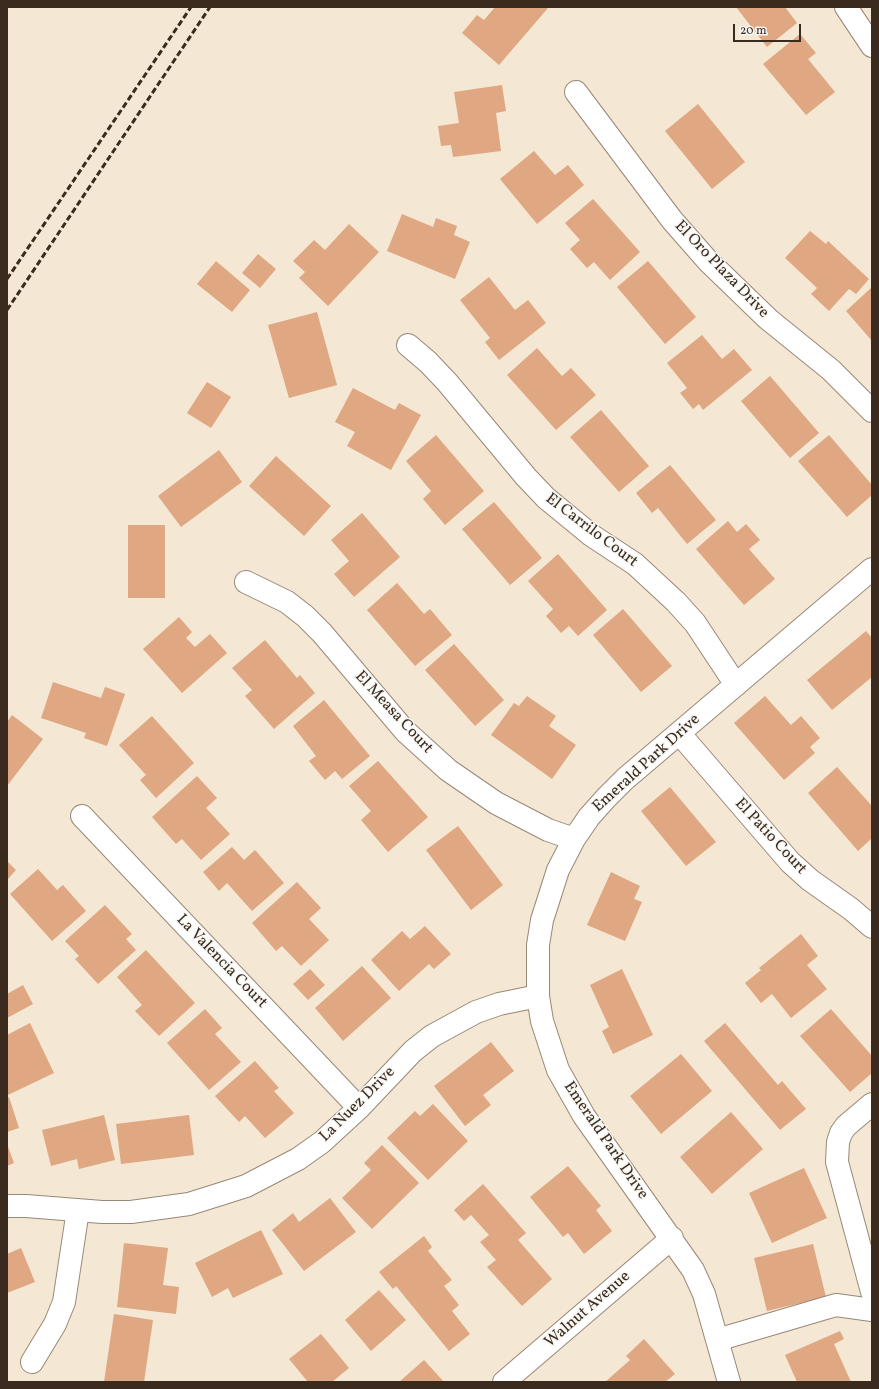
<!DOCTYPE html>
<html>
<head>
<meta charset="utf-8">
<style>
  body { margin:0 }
  #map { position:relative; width:879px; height:1389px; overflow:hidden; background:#f4e7d3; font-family:Vollkorn,serif }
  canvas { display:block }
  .frame { position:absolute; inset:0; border:8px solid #3b2a1e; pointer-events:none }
  .scale { position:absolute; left:733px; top:24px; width:68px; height:18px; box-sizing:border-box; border:2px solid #3b2a1e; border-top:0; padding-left:5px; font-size:12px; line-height:14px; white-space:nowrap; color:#3b2a1e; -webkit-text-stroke:3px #f6f6f2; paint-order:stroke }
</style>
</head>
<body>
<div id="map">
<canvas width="879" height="1389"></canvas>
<div class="frame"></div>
<div class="scale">20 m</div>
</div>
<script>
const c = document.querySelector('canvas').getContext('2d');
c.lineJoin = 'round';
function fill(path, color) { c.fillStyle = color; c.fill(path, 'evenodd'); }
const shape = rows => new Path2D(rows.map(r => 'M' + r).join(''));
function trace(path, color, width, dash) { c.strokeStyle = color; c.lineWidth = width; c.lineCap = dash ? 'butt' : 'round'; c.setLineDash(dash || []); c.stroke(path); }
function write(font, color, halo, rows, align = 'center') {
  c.font = font + ' Vollkorn,serif'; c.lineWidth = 3; c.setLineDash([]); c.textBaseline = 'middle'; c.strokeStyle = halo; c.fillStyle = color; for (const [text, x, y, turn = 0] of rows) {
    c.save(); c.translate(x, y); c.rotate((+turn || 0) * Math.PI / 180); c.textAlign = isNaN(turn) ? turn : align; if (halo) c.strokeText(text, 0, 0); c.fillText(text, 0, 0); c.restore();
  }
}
const building = shape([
  [495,7,548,8,499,65,462,33,477,15,484,20],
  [736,7,785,7,797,23,767,47],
  [800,34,816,53,808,59,835,92,806,115,763,64],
  [502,85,506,111,496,113,501,151,453,157,451,145,441,146,438,126,459,123,454,92],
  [698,104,745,162,712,189,665,131],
  [534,151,555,175,568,165,584,185,537,224,500,179],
  [593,199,640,252,610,280,594,262,587,268,570,249,580,240,565,223],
  [402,214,433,227,436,218,457,226,454,235,470,242,455,279,387,251],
  [349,224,379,252,328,306,299,278,305,272,293,261,314,240,325,250],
  [810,231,826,244,828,241,869,279,856,294,849,289,829,311,811,294,817,288,785,258],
  [258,254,276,269,260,288,242,273],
  [216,261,250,290,232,312,197,284],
  [648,261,696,317,665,344,617,287],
  [489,277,515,310,528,300,546,323,499,360,485,342,490,338,460,300],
  [872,287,872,341,846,311],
  [317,312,337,385,289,398,268,325],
  [702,335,722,359,734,349,752,370,703,410,699,404,693,409,680,393,687,388,667,363],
  [537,348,562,376,571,368,596,395,556,430,507,375],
  [770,376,819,433,790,458,741,401],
  [207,382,231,397,211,428,187,413],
  [353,388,395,410,399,403,421,415,391,470,347,446,355,432,335,422],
  [601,410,649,466,619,492,570,437],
  [436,435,484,491,445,525,423,499,431,491,406,461],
  [829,435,872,485,872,495,847,517,798,461],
  [219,450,242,482,181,527,158,496],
  [276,456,331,506,304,536,249,486],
  [670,465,716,520,687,544,658,508,652,513,636,493],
  [494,502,542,558,510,585,462,529],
  [362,513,400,557,354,597,334,574,349,561,331,540],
  [728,521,737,532,746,524,760,540,749,549,775,579,744,605,696,549],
  [128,525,165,525,165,598,128,598],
  [558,554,607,610,578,636,569,626,561,633,546,616,553,609,528,581],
  [397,583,424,614,430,609,452,635,415,666,367,610],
  [623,609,672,666,641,692,593,635],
  [179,617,192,632,186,638,195,647,210,634,227,653,182,693,143,649],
  [866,631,872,638,872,677,832,710,807,680],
  [265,640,297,678,300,675,315,693,274,729,245,696,252,690,232,668],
  [454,644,504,700,475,726,425,670],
  [53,682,101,698,105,687,125,694,107,746,84,738,86,733,41,718],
  [527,696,556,716,549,726,576,745,552,779,491,735,514,703,519,706],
  [765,696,791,725,801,716,820,738,810,747,815,753,784,780,734,723],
  [324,700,370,756,342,779,335,771,325,780,309,761,316,756,293,726],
  [12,715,43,739,7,786,7,722],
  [152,716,194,763,156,798,140,780,146,775,119,745],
  [378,761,428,817,388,852,361,820,371,811,349,786],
  [837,767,872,806,872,838,858,851,808,793],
  [197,776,217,798,206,808,230,834,201,860,182,839,176,844,152,817],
  [670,787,716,842,686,866,641,811],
  [458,826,503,885,471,910,426,850],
  [232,847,244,860,255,850,284,883,252,911,227,883,219,891,203,872],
  [7,861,16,870,7,880],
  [38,869,57,890,63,885,86,911,52,941,10,894],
  [611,872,640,886,634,899,642,902,625,941,587,925],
  [297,882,321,908,309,919,329,940,301,966,282,946,276,951,252,923],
  [105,905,132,934,126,939,136,950,98,984,75,959,79,956,65,941],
  [425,926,451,954,434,969,429,964,399,991,371,960,402,931,410,939],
  [801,934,818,956,807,965,827,989,791,1018,772,994,761,1003,745,983,761,970,759,968],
  [146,950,195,1003,159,1036,135,1011,142,1005,117,977],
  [362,966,391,998,343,1041,315,1008],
  [310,969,325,985,308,1000,293,984],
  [622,969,653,1035,613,1054,602,1031,609,1027,590,985],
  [23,985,33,1004,7,1018,7,994],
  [205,1009,222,1028,215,1034,241,1062,209,1090,167,1043],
  [831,1009,872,1056,872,1073,850,1092,800,1036],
  [30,1023,54,1073,8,1095,7,1035],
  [725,1023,778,1085,782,1081,806,1109,780,1130,704,1041],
  [491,1042,514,1071,483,1095,491,1105,465,1126,434,1086],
  [681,1054,712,1091,661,1134,630,1096],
  [255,1061,279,1088,274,1091,294,1113,265,1138,245,1116,239,1122,215,1096],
  [9,1097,19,1128,7,1132,7,1098],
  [433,1104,468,1141,428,1180,387,1138,415,1111,420,1116],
  [731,1112,763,1149,712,1194,680,1157],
  [104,1115,115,1160,79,1169,77,1159,51,1166,42,1130],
  [189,1115,194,1155,121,1164,116,1124],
  [7,1144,14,1163,7,1166],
  [382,1145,419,1183,372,1229,342,1198,371,1170,364,1163],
  [568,1166,601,1206,596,1210,612,1231,584,1254,568,1233,563,1237,530,1197],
  [804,1168,827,1218,772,1243,749,1193],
  [483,1184,526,1233,518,1240,552,1279,522,1306,487,1267,496,1260,480,1242,489,1235,471,1215,464,1221,454,1210],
  [330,1198,356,1232,304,1271,272,1230,293,1213,299,1222],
  [261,1230,283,1274,233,1298,228,1288,212,1297,195,1263],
  [424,1236,432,1247,428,1251,452,1280,444,1286,459,1305,452,1311,470,1334,449,1351,396,1286,393,1289,379,1272],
  [124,1243,168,1248,163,1285,179,1287,176,1314,117,1307],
  [813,1244,826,1297,767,1311,754,1258],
  [21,1248,35,1282,7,1293,7,1254],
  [379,1290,406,1320,371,1351,345,1320],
  [114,1314,153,1320,144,1382,104,1382],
  [840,1331,844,1339,834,1344,851,1382,797,1382,785,1355],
  [321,1334,349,1368,332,1382,308,1382,289,1359],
  [644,1339,675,1374,665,1382,605,1382,630,1360,626,1356],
  [424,1360,444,1382,399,1382]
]);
const minor = shape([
  [846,7,872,46],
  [576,92,672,220,708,261,768,319,831,370,872,411],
  [408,345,428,362,447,382,526,477,546,498,591,535,635,564,676,602,695,623,736,685],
  [246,582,287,602,305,616,322,633,405,731,448,770,496,803,548,830,574,839],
  [679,733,790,862,810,880,851,909,872,927],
  [82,816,359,1108],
  [872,1104,846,1126,841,1133,838,1142,837,1162,872,1292],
  [7,1206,26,1206,102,1212,131,1212,189,1204,246,1186,298,1159,322,1142,359,1108,413,1051,432,1036,476,1012,499,1004,538,996],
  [717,1340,836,1305,872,1310],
  [32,1362,55,1324,64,1302,78,1210],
  [504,1382,672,1238],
  [729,1382,704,1294,693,1270,584,1116,558,1070,542,1021,538,996,538,945,542,920,558,870,574,839,589,817,606,798,625,779,872,569]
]);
const rail = shape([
  [7,279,191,7],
  [7,310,210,7]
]);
const streetNames = [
  ["El Oro Plaza Drive",721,270,46],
  ["El Carrilo Court",591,531,37],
  ["El Measa Court",393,713,47],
  ["Emerald Park Drive",647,764,-42],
  ["El Patio Court",770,837,47],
  ["La Valencia Court",221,962,46],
  ["La Nuez Drive",358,1105,-45],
  ["Emerald Park Drive",605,1141,56],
  ["Walnut Avenue",588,1310,-41]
];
fill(building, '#dfa782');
trace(minor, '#988878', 24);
trace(minor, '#fff', 22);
trace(rail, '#3b2a1e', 3, [6, 3]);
write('16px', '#3b2a1e', '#f6f6f2', streetNames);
</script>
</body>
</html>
